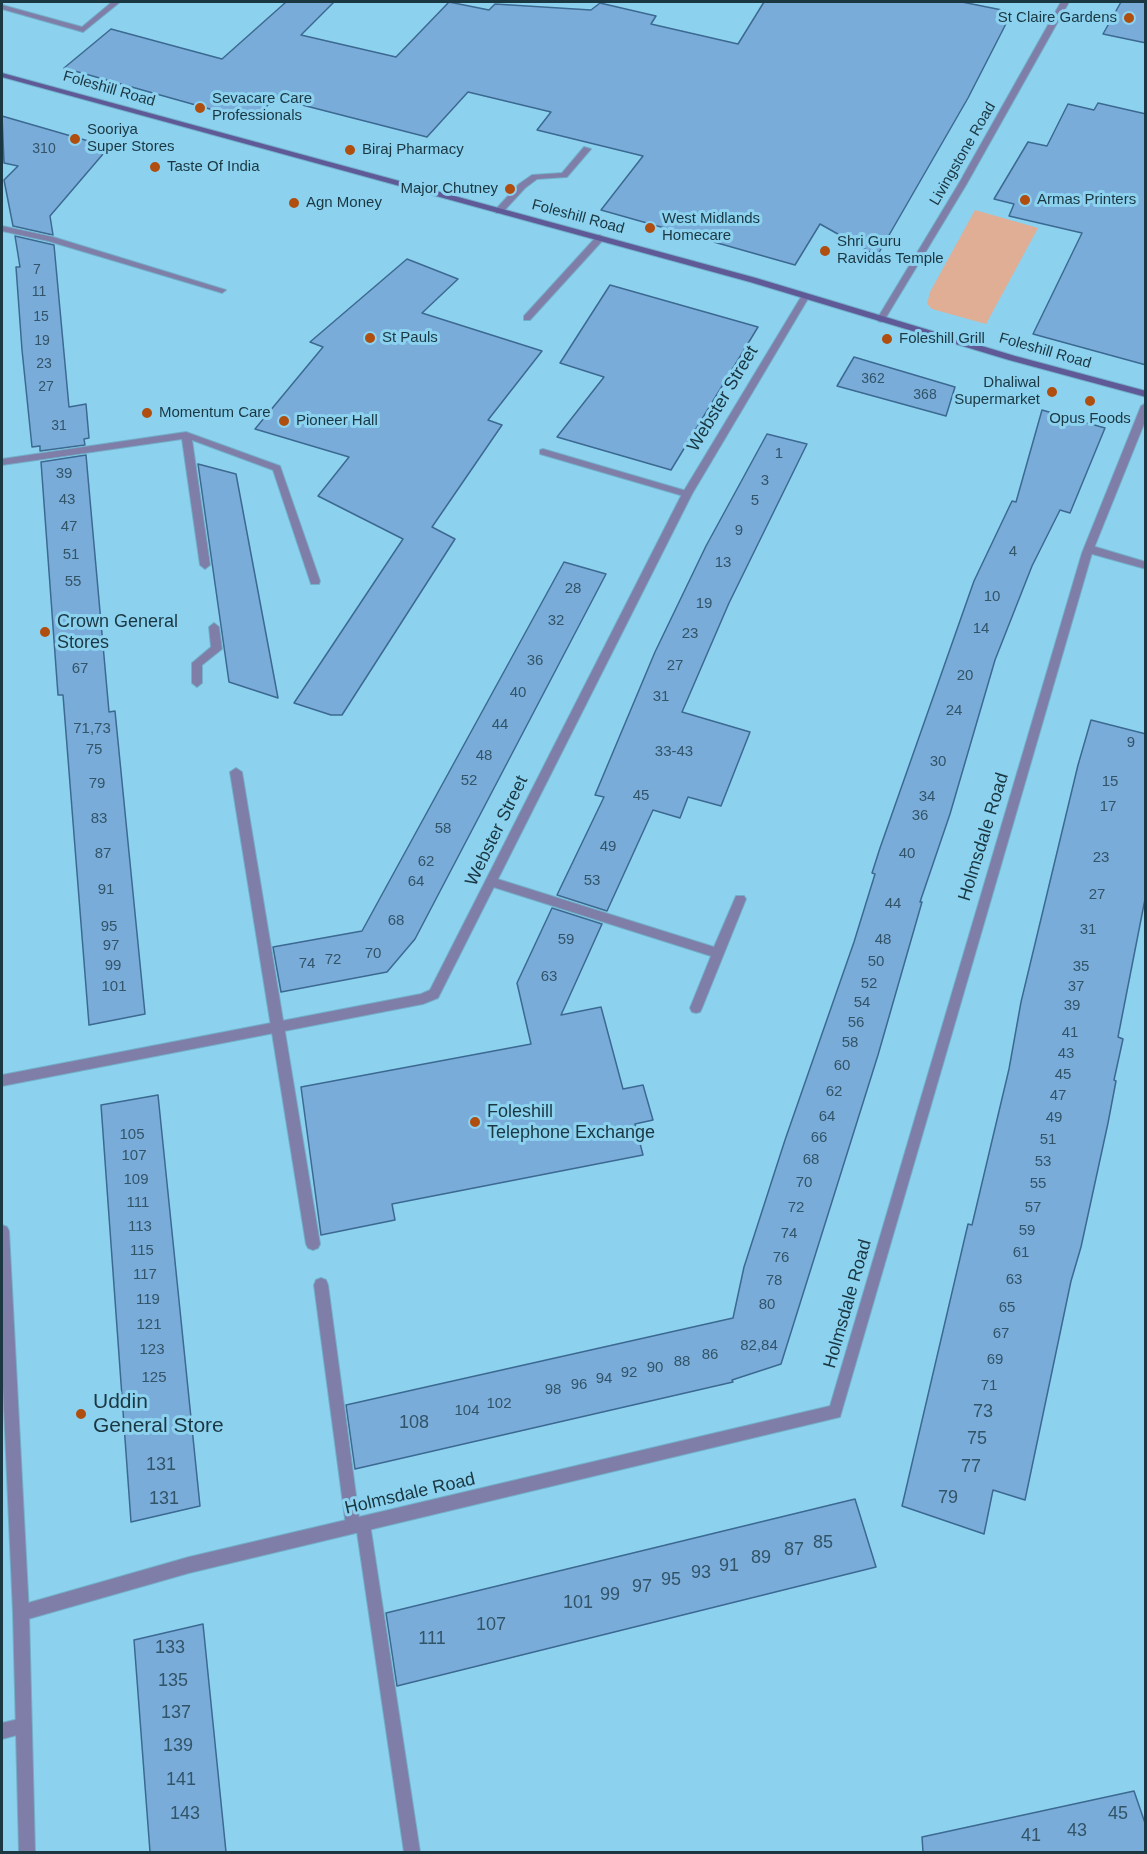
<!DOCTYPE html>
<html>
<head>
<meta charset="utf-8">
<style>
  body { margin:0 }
  #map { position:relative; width:1147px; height:1854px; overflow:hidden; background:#8cd2ef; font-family:Arial,sans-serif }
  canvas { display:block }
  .frame { position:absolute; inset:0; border:3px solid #1a3742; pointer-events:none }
</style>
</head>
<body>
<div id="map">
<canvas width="1147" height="1854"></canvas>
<div class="frame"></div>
</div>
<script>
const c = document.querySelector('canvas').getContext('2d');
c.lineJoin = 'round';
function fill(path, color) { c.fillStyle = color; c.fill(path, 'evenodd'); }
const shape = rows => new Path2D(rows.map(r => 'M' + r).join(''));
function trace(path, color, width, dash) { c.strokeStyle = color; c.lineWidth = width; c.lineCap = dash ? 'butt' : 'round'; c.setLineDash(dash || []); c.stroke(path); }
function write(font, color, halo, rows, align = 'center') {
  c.font = font + ' Arial,sans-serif'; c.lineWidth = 6; c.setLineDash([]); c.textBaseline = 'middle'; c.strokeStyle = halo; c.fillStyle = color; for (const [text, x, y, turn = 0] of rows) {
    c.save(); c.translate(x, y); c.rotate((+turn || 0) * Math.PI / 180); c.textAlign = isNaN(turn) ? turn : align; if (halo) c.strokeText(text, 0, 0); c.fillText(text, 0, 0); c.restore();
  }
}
const green = shape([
  [975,210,1038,228,986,324,932,309,927,304,930,292]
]);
const building = shape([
  [286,2,334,2,301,35,396,57,449,2,489,10,495,4,591,10,600,3,656,16,651,24,738,44,764,2,962,2,1012,12,968,98,877,256,820,224,795,265,601,210,643,156,537,130,551,112,468,92,427,137,275,98,255,118,219,109,217,111,64,68,111,29,222,59,286,2],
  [1121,2,1146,2,1146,43,1103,34,1121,2],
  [1098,103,1146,114,1146,365,1033,334,1082,233,1009,216,1014,204,994,199,1028,142,1047,146,1068,104,1094,110,1098,103],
  [2,116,109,147,50,216,53,235,13,226,4,180,18,166,4,163,2,116],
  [15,236,54,245,69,407,86,404,89,438,84,439,85,445,40,451,40,446,32,447,22,350,16,267,20,267,15,236],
  [407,259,458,279,422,313,542,351,488,420,502,425,432,527,455,539,342,715,331,715,294,703,403,539,318,496,349,457,255,429,323,347,310,342,407,259],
  [610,285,758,327,671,470,557,437,604,377,560,363,610,285],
  [854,357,955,387,946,416,837,386,854,357],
  [1042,410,1105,428,1070,513,1060,510,1032,566,995,660,950,814,920,902,922,902,878,1055,781,1364,732,1380,733,1382,355,1469,346,1405,733,1318,744,1267,785,1140,854,942,875,874,872,873,880,848,974,581,1012,501,1016,502,1042,410],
  [767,434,807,444,729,603,682,712,750,732,721,806,688,797,680,818,653,810,607,911,557,895,604,797,595,795,655,652,706,546,767,434],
  [86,455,109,712,115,711,145,1014,89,1025,63,695,58,695,41,462,86,455],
  [198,464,236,474,278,698,229,682,198,464],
  [564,562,606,574,415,939,387,972,281,992,273,947,362,931,564,562],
  [1091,720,1146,734,1146,894,1118,1037,1123,1039,1114,1080,1116,1081,1108,1123,1081,1247,1071,1281,1025,1500,993,1490,984,1534,902,1506,968,1224,972,1225,1009,1069,1021,1002,1078,765,1091,720],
  [552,908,602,924,561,1015,601,1007,623,1089,643,1085,653,1120,635,1124,643,1155,392,1204,395,1220,321,1235,301,1087,531,1044,517,983,552,908],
  [158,1095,200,1506,131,1522,101,1105,158,1095],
  [855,1499,876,1567,397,1686,386,1613,855,1499],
  [203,1624,226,1852,150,1852,134,1640,203,1624],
  [1134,1791,1146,1826,1146,1852,923,1852,922,1837,1134,1791]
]);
const service = shape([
  [112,2,120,2,83,32,2,9,2,5,82,27,112,2],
  [584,147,591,149,567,177,537,179,525,188,502,213,496,213,496,209,519,184,532,175,562,173,584,147],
  [2,226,53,237,226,290,222,293,219,292,48,241,2,231,2,226],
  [600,235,604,238,603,240,530,320,524,320,524,316,597,236,600,235],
  [186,432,280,466,320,581,319,584,311,584,273,470,192,440,210,565,205,569,200,565,182,439,2,465,2,459,186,432],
  [543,449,690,492,692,494,687,497,540,454,540,450,543,449],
  [1089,545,1146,562,1146,569,1085,552,1085,546,1089,545],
  [214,623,219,627,222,649,202,665,202,683,197,687,192,683,192,663,211,647,209,627,214,623],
  [236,768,242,772,320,1244,318,1248,313,1250,308,1248,306,1244,230,772,236,768],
  [491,877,714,947,736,896,744,896,746,899,702,1008,700,1012,696,1013,692,1012,690,1008,711,956,487,885,485,882,487,879,491,877],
  [321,1278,326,1280,328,1285,359,1518,363,1517,368,1519,370,1524,420,1852,404,1852,357,1532,353,1533,348,1531,346,1526,314,1285,316,1280,321,1278]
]);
const minor = shape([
  [1061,2,1069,2,966,185,885,319,881,322,878,321,877,319,958,185,1061,2],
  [805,294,809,297,692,494,438,998,423,1004,2,1086,2,1075,421,994,430,990,682,494,801,297,805,294],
  [1146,403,1146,419,1092,553,840,1417,189,1573,21,1621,16,1618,13,1613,16,1608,21,1605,189,1557,830,1406,1082,553,1141,406,1146,403],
  [23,1718,29,1720,31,1726,29,1732,2,1739,2,1723,23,1718]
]);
const tertiary = shape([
  [2,1225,7,1227,9,1231,29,1613,35,1852,19,1852,13,1613,2,1363,2,1225]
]);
const secondary = shape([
  [2,73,756,278,1015,356,1146,391,1146,397,1009,360,750,282,2,77,2,73]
]);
const markers = [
  [1129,18,6,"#b04e10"],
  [200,108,6,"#b04e10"],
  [75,139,6,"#b04e10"],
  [350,150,6,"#b04e10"],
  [155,167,6,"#b04e10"],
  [510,189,6,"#b04e10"],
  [1025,200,6,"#b04e10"],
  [294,203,6,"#b04e10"],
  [650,228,6,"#b04e10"],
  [825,251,6,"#b04e10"],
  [370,338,6,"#b04e10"],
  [887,339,6,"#b04e10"],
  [1052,392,6,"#b04e10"],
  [1090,401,6,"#b04e10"],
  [147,413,6,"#b04e10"],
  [284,421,6,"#b04e10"],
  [45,632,6,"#b04e10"],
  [475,1122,6,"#b04e10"],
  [81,1414,6,"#b04e10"]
];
const farNumbernames = [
  ["310",44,149],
  ["7",37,270],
  ["11",39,292],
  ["15",41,317],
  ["19",42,341],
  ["23",44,364],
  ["362",873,379],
  ["27",46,387],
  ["368",925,395],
  ["31",59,426]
];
const farPoinames = [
  ["St Claire Gardens",1117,18,"right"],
  ["Sevacare Care",212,99],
  ["Professionals",212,116],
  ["Sooriya",87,130],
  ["Super Stores",87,147],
  ["Biraj Pharmacy",362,150],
  ["Taste Of India",167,167],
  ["Major Chutney",498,189,"right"],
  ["Armas Printers",1037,200],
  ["Agn Money",306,203],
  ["West Midlands",662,219],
  ["Homecare",662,236],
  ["Shri Guru",837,242],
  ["Ravidas Temple",837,259],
  ["St Pauls",382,338],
  ["Foleshill Grill",899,339],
  ["Dhaliwal",1040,383,"right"],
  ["Supermarket",1040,400,"right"],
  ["Momentum Care",159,413],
  ["Opus Foods",1090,419,"center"],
  ["Pioneer Hall",296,421]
];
const farStreetnames = [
  ["Foleshill Road",109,89,16],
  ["Livingstone Road",963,154,-60],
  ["Foleshill Road",578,217,15],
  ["Foleshill Road",1045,351,16]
];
const numberNames = [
  ["1",779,454],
  ["39",64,474],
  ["3",765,481],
  ["43",67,500],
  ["5",755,501],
  ["47",69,527],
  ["9",739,531],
  ["4",1013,552],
  ["51",71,555],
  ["13",723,563],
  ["55",73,582],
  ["28",573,589],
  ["10",992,597],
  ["19",704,604],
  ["32",556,621],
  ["14",981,629],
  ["23",690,634],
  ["36",535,661],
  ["27",675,666],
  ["67",80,669],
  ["20",965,676],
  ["40",518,693],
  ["31",661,697],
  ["24",954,711],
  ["44",500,725],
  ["71,73",92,729],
  ["9",1131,743],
  ["75",94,750],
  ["33-43",674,752],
  ["48",484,756],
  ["30",938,762],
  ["52",469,781],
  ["15",1110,782],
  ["79",97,784],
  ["45",641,796],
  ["34",927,797],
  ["17",1108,807],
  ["36",920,816],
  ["83",99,819],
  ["58",443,829],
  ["49",608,847],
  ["87",103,854],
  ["40",907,854],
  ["23",1101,858],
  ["62",426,862],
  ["53",592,881],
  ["64",416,882],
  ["91",106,890],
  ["27",1097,895],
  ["44",893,904],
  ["68",396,921],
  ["95",109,927],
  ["31",1088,930],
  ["59",566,940],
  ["48",883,940],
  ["97",111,946],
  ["70",373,954],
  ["72",333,960],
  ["50",876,962],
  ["74",307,964],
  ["99",113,966],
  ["35",1081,967],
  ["63",549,977],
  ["52",869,984],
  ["101",114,987],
  ["37",1076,987],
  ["54",862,1003],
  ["39",1072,1006],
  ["56",856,1023],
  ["41",1070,1033],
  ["58",850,1043],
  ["43",1066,1054],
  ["60",842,1066],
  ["45",1063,1075],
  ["62",834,1092],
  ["47",1058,1096],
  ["64",827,1117],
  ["49",1054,1118],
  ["105",132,1135],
  ["66",819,1138],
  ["51",1048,1140],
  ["107",134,1156],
  ["68",811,1160],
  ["53",1043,1162],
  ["109",136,1180],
  ["70",804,1183],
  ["55",1038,1184],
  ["111",138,1203],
  ["72",796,1208],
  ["57",1033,1208],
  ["113",140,1227],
  ["59",1027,1231],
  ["74",789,1234],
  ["115",142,1251],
  ["61",1021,1253],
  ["76",781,1258],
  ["117",145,1275],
  ["63",1014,1280],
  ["78",774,1281],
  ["119",148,1300],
  ["80",767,1305],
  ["65",1007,1308],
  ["121",149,1325],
  ["67",1001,1334],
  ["82,84",759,1346],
  ["123",152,1350],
  ["86",710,1355],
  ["69",995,1360],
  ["88",682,1362],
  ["90",655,1368],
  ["92",629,1373],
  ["125",154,1378],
  ["94",604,1379],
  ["96",579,1385],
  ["71",989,1386],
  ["98",553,1390],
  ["102",499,1404],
  ["104",467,1411]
];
const streetNames = [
  ["Webster Street",723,399,-59],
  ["Webster Street",497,831,-64],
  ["Holmsdale Road",984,837,-73],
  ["Holmsdale Road",848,1304,-74],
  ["Holmsdale Road",410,1494,-13]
];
const poiNames = [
  ["Crown General",57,622],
  ["Stores",57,643],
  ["Foleshill",487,1112],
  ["Telephone Exchange",487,1133]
];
const nearNumbernames = [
  ["73",983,1412],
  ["108",414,1423],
  ["75",977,1439],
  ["131",161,1465],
  ["77",971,1467],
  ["79",948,1498],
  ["131",164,1499],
  ["85",823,1543],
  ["87",794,1550],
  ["89",761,1558],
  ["91",729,1566],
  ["93",701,1573],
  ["95",671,1580],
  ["97",642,1587],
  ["99",610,1595],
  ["101",578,1603],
  ["107",491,1625],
  ["111",432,1639],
  ["133",170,1648],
  ["135",173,1681],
  ["137",176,1713],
  ["139",178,1746],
  ["141",181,1780],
  ["143",185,1814],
  ["45",1118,1814],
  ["43",1077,1831],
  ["41",1031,1836]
];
const nearPoinames = [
  ["Uddin",93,1402],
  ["General Store",93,1426]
];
fill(green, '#e0ad95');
fill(building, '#7aacd9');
trace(building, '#3c6991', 1.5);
trace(service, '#73b0c9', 2);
trace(minor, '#73b0c9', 2);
trace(tertiary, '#73b0c9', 2);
trace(secondary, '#73b0c9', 2);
fill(service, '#7f7ea9');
fill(minor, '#7f7ea9');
fill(tertiary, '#7f7ea9');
fill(secondary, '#5f5998');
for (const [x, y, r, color] of markers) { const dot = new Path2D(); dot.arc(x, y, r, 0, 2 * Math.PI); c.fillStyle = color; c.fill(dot); trace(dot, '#8cd2ef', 2); }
write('14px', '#325468', null, farNumbernames);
write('15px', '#1a3742', '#8cd2ef', farPoinames, 'left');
write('15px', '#1a3742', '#8cd2ef', farStreetnames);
write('15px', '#325468', null, numberNames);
write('18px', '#1a3742', '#8cd2ef', streetNames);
write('18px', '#1a3742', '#8cd2ef', poiNames, 'left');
write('18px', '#325468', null, nearNumbernames);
write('21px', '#1a3742', '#8cd2ef', nearPoinames, 'left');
</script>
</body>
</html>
